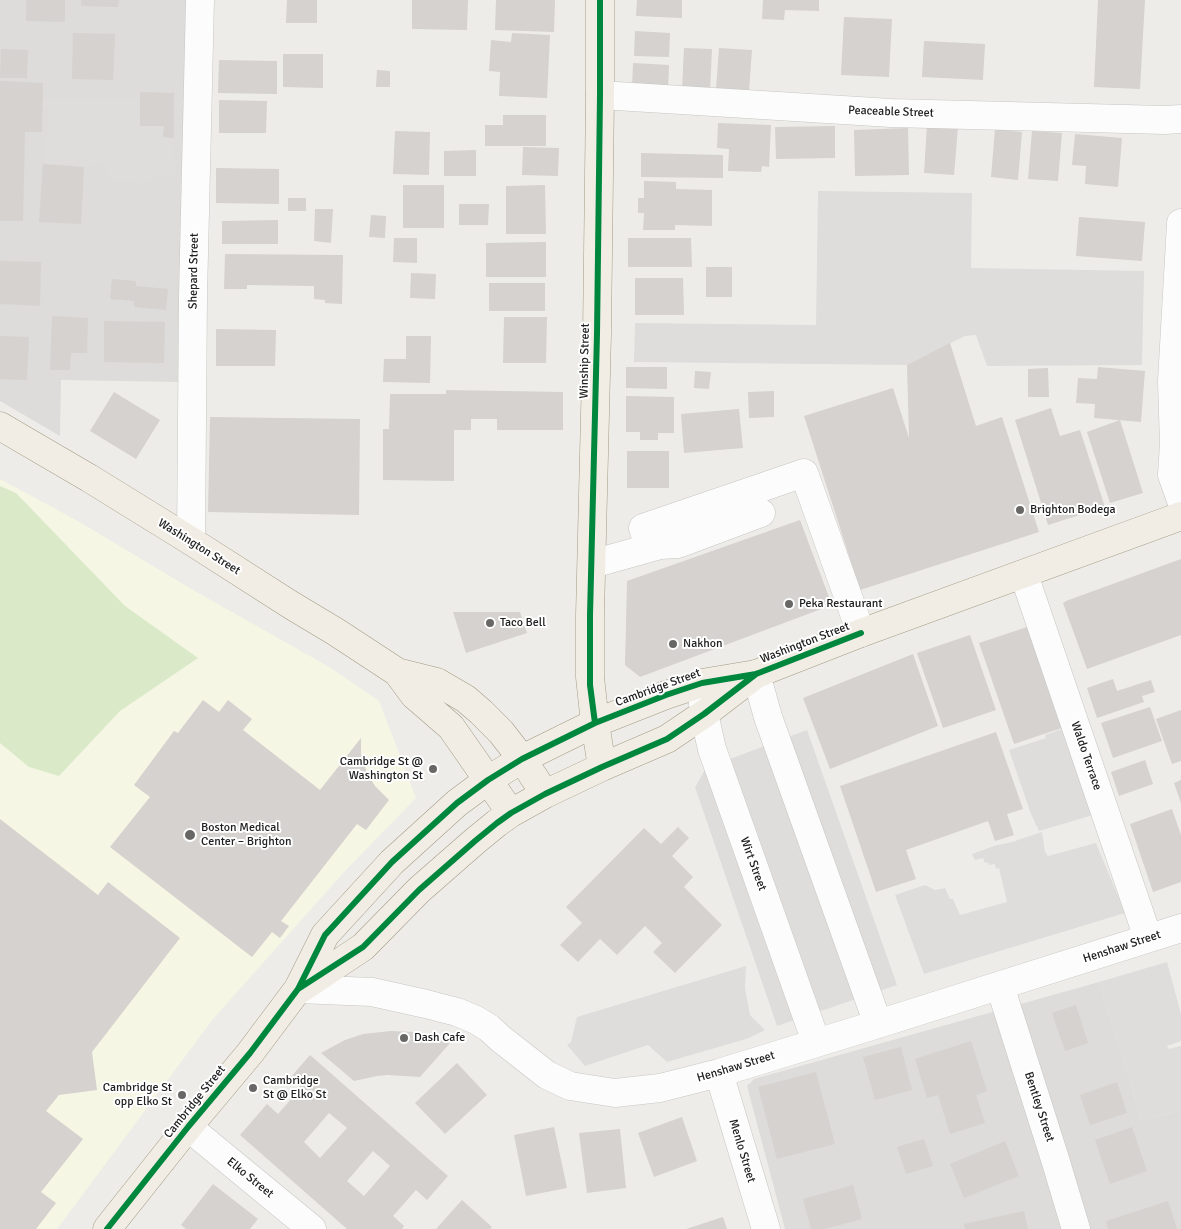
<!DOCTYPE html>
<html>
<head>
<meta charset="utf-8">
<style>
  body { margin:0 }
  canvas { display:block; background:#eeece8 }
</style>
</head>
<body>
<canvas width="1181" height="1229"></canvas>
<script>
const c = document.querySelector('canvas').getContext('2d');
c.lineJoin = 'round';
function fill(path, color) { c.fillStyle = color; c.fill(path, 'evenodd'); }
const shape = rows => new Path2D(rows.map(r => 'M' + r).join(''));
function trace(path, color, width, dash) { c.strokeStyle = color; c.lineWidth = width; c.lineCap = dash ? 'butt' : 'round'; c.setLineDash(dash || []); c.stroke(path); }
function write(font, color, halo, rows, align = 'center') {
  c.font = font + ' Signika,sans-serif'; c.lineWidth = 4; c.setLineDash([]); c.textBaseline = 'middle'; c.strokeStyle = halo; c.fillStyle = color; for (const [text, x, y, turn = 0] of rows) {
    c.save(); c.translate(x, y); c.rotate((+turn || 0) * Math.PI / 180); c.textAlign = isNaN(turn) ? turn : align; if (halo) c.strokeText(text, 0, 0); c.fillText(text, 0, 0); c.restore();
  }
}
const residential = shape([
  [0,0,187,0,181,382,61,380,60,436,0,401],
  [1099,982,1142,1121,1181,1110,1181,1229,785,1229,747,1086,754,1079]
]);
const education = shape([
  [0,479,76,520,193,590,331,668,379,701,416,798,344,872,213,1019,57,1229,0,1229]
]);
const grass = shape([
  [0,486,16,493,125,606,198,658,120,711,59,776,29,767,0,743]
]);
const parking = shape([
  [42,98,140,99,140,126,164,126,164,137,174,138,175,176,155,176,149,183,113,182,99,163,84,167,43,164,44,139,49,138,49,108,42,108],
  [818,191,972,193,971,268,1144,271,1142,365,987,366,976,335,965,336,907,365,634,362,635,323,816,325],
  [1065,728,1100,813,1039,831,1031,814,1009,750,1046,738,1045,735],
  [807,730,897,985,777,1026,695,787,706,768],
  [1042,832,1045,852,1048,856,1096,843,1125,913,924,974,895,895,925,885,935,890,945,888,950,899,953,899,960,915,1007,902,999,868,996,869,995,864,989,865,988,862,985,863,983,858,975,860,972,854,994,846,1012,842],
  [1167,962,1181,1014,1181,1041,1167,1046,1169,1049,1181,1046,1181,1110,1142,1121,1099,982],
  [746,966,745,988,750,1015,765,1030,749,1038,667,1062,648,1045,585,1066,567,1045,571,1042,577,1017]
]);
const building = shape([
  [26,0,65,0,65,22,26,21],
  [81,0,119,0,118,7,81,6],
  [287,0,317,0,317,23,286,23],
  [412,0,468,0,467,30,412,29],
  [496,0,555,0,554,32,495,30],
  [637,0,682,0,682,18,636,16],
  [763,0,819,0,819,11,785,10,784,20,762,19],
  [1098,0,1145,0,1140,89,1094,87],
  [844,17,892,19,889,77,841,75],
  [635,31,670,33,669,57,634,56],
  [73,33,115,34,113,80,72,79],
  [512,33,550,35,547,98,499,96,500,72,489,71,491,40,511,42],
  [924,41,985,44,983,80,922,77],
  [684,48,712,49,710,91,682,89],
  [719,48,752,50,749,91,716,90],
  [1,49,28,50,27,78,0,78],
  [283,54,323,54,323,88,283,87],
  [219,60,277,61,277,94,218,93],
  [633,63,669,65,668,90,632,88],
  [377,70,390,71,390,87,376,87],
  [0,81,43,83,42,132,25,132,23,221,0,221],
  [140,92,174,93,174,138,163,137,164,126,140,126],
  [219,100,267,101,266,133,219,133],
  [503,115,546,115,546,146,485,146,485,125,503,125],
  [718,123,771,125,769,167,762,166,761,172,728,171,729,149,717,148],
  [927,125,958,127,954,175,924,173],
  [835,126,835,158,776,159,775,127],
  [908,128,909,175,855,176,854,130],
  [995,129,1022,132,1018,180,991,177],
  [395,131,430,132,429,175,393,174],
  [1032,131,1062,133,1058,181,1028,179],
  [1075,134,1122,138,1118,187,1085,184,1086,166,1072,165],
  [523,147,559,148,558,176,522,175],
  [476,150,476,176,444,176,444,151],
  [641,153,723,155,723,178,641,177],
  [43,164,84,167,81,224,39,222],
  [216,168,279,169,279,204,216,203],
  [644,181,676,182,676,189,712,190,712,226,675,225,675,230,643,230,644,213,638,213,638,198,644,198],
  [403,185,444,185,444,228,403,228],
  [545,185,546,234,506,234,506,186],
  [288,198,306,198,306,211,288,211],
  [459,204,489,204,488,225,459,225],
  [315,209,333,209,331,243,314,241],
  [371,215,386,216,385,238,369,237],
  [1079,217,1145,222,1142,261,1076,256],
  [278,220,278,244,222,244,222,221],
  [394,238,417,238,417,263,393,262],
  [628,238,691,238,692,267,628,267],
  [546,242,546,277,486,277,486,243],
  [225,254,343,255,342,304,325,303,325,300,314,299,314,286,247,285,247,289,224,289],
  [0,261,41,262,40,306,0,304],
  [706,267,732,267,732,297,706,297],
  [411,273,436,274,435,299,410,298],
  [635,278,683,278,684,315,635,315],
  [112,279,136,281,136,286,168,289,166,310,134,307,134,301,110,299],
  [489,283,545,283,545,311,489,311],
  [52,316,88,318,87,353,71,353,70,370,50,370],
  [504,317,547,317,546,363,503,363],
  [104,321,165,322,164,363,104,362],
  [216,329,276,330,275,366,216,366],
  [0,336,29,337,27,380,0,379],
  [406,336,431,336,430,383,383,382,384,359,406,359],
  [950,343,976,426,1002,417,1039,532,860,590,804,416,893,388,909,438,907,365],
  [626,367,667,367,667,389,626,388],
  [1098,367,1145,371,1141,422,1094,418,1095,404,1076,403,1078,378,1097,379],
  [1048,368,1049,397,1028,397,1028,369],
  [695,371,711,372,709,389,694,388],
  [446,390,563,392,563,430,497,430,497,419,471,419,471,430,454,430,454,481,383,480,383,429,389,429,390,394,446,394],
  [774,391,774,417,749,418,748,392],
  [114,392,160,420,136,459,90,431],
  [626,396,674,397,674,433,658,433,658,440,640,440,640,432,626,432],
  [1051,408,1060,436,1080,430,1105,507,1048,525,1015,420],
  [739,409,743,448,684,453,681,414],
  [210,417,360,419,359,515,208,512],
  [1120,420,1143,493,1110,503,1087,432],
  [627,451,669,451,669,488,627,488],
  [800,520,832,605,640,677,625,665,627,581],
  [1181,559,1181,635,1087,669,1063,603,1066,601],
  [453,612,520,612,527,633,466,653],
  [1030,626,1065,727,1014,744,979,643],
  [970,635,996,710,943,728,917,653],
  [913,654,938,726,830,769,803,698],
  [1113,679,1117,691,1151,680,1155,692,1142,696,1144,702,1097,718,1087,688],
  [203,700,219,712,228,700,252,719,243,730,320,790,361,738,361,754,367,773,375,786,389,800,366,830,357,824,281,921,289,926,280,938,272,932,252,957,110,847,150,797,134,785,174,731,178,733],
  [1150,707,1162,741,1113,758,1101,723],
  [1181,710,1181,761,1172,764,1156,719],
  [996,732,1023,809,1007,814,1014,835,995,841,988,821,906,850,916,879,876,892,840,786],
  [1145,760,1153,784,1119,796,1111,772],
  [1181,780,1181,803,1174,783],
  [1172,809,1181,835,1181,882,1153,892,1130,824],
  [0,819,98,895,108,882,180,938,92,1052,97,1090,59,1095,46,1111,83,1139,41,1192,56,1203,36,1229,0,1229],
  [678,827,689,838,672,856,693,877,684,887,722,925,675,973,653,952,662,943,645,926,617,955,600,939,578,962,560,945,582,923,566,907,644,828,661,844],
  [1076,1005,1088,1043,1065,1051,1052,1013],
  [391,1031,414,1032,430,1036,450,1043,420,1077,388,1075,377,1076,354,1081,321,1053,345,1040,363,1034],
  [971,1041,987,1091,976,1095,985,1123,950,1134,938,1095,927,1098,915,1059],
  [901,1047,912,1090,875,1100,863,1057],
  [310,1055,448,1176,427,1200,416,1190,393,1216,404,1226,402,1229,347,1229,240,1135,267,1104,278,1114,301,1088,290,1078],
  [329,1113,347,1128,320,1158,304,1142],
  [373,1151,390,1166,364,1196,347,1181],
  [457,1063,487,1095,445,1134,415,1103],
  [816,1072,835,1144,777,1159,758,1087],
  [1117,1082,1127,1113,1090,1125,1080,1095],
  [682,1117,697,1161,654,1177,638,1133],
  [554,1127,567,1188,526,1196,514,1135],
  [1132,1127,1147,1171,1110,1184,1095,1140],
  [620,1129,626,1188,587,1193,579,1133],
  [924,1139,933,1166,906,1174,897,1147],
  [1005,1141,1019,1176,964,1198,950,1164],
  [213,1184,258,1219,250,1229,186,1229,181,1225],
  [853,1185,862,1219,824,1229,811,1229,803,1199],
  [462,1200,492,1227,490,1229,436,1229],
  [1168,1201,1177,1229,1108,1229,1106,1221],
  [1024,1211,1028,1229,965,1229,964,1224],
  [723,1217,727,1229,686,1229]
]);
const minor = shape([
  [600,95,891,113,1165,120,1181,119],
  [1181,223,1172,381,1174,444,1172,475,1181,500],
  [191,541,193,296,200,0],
  [649,547,643,528,804,473,861,633],
  [592,564,660,545,678,544,761,513],
  [1024,575,1148,938],
  [756,674,768,717,878,1024],
  [702,692,704,714,712,749,816,1042],
  [1000,986,1055,1159,1076,1229],
  [298,989,372,992,426,1004,457,1012,476,1020,489,1028,501,1039,547,1075,570,1086,615,1093,660,1088,719,1073,878,1024,1181,928],
  [719,1073,766,1229],
  [188,1127,312,1229]
]);
const major = shape([
  [600,0,600,95,597,334,590,615,590,677,595,723,602,767],
  [0,426,89,478,191,541,291,605,336,632,397,672,437,682,466,699,481,712,501,732,522,759,545,794],
  [397,672,414,695,451,727,511,813],
  [300,989,363,947,419,890,475,841,497,823,511,813,545,794,602,767,667,739,704,714,755,675],
  [107,1229,188,1127,250,1053,298,989,325,935,392,862,457,803,488,780,522,759,595,723,666,695,702,683,756,674,861,633,1181,516]
]);
const cycleway = shape([
  [595,723,590,685,590,615,597,334,600,95,600,0],
  [298,989,363,947,419,890,475,841,497,823,511,813,545,794,602,767,667,739,704,714,756,674],
  [107,1229,188,1127,250,1053,298,989,325,935,392,862,457,803,488,780,522,759,595,723,666,695,702,683,756,674,861,633]
]);
const markers = [
  [1020,510,5,"#686766"],
  [789,604,5,"#686766"],
  [490,623,5,"#686766"],
  [673,644,5,"#686766"],
  [433,769,5,"#686766"],
  [190,835,6,"#686766"],
  [404,1038,5,"#686766"],
  [253,1088,5,"#686766"],
  [182,1095,5,"#686766"]
];
const streetNames = [
  ["Peaceable Street",891,112,2],
  ["Shepard Street",194,271,-89],
  ["Winship Street",585,361,-89],
  ["Washington Street",199,547,32],
  ["Washington Street",805,643,-21],
  ["Cambridge Street",658,688,-20],
  ["Waldo Terrace",1086,756,71],
  ["Wirt Street",753,864,70],
  ["Henshaw Street",1122,947,-18],
  ["Henshaw Street",736,1067,-17],
  ["Cambridge Street",195,1102,-51],
  ["Bentley Street",1039,1107,72],
  ["Menlo Street",742,1151,73],
  ["Elko Street",250,1178,39]
];
const poiNames = [
  ["Brighton Bodega",1030,510],
  ["Peka Restaurant",799,604],
  ["Taco Bell",500,623],
  ["Nakhon",683,644],
  ["Cambridge St @",423,762,"right"],
  ["Washington St",423,776,"right"],
  ["Boston Medical",201,828],
  ["Center – Brighton",201,842],
  ["Dash Cafe",414,1038],
  ["Cambridge",263,1081],
  ["St @ Elko St",263,1095],
  ["Cambridge St",172,1088,"right"],
  ["opp Elko St",172,1102,"right"]
];
fill(residential, '#dddcda');
fill(education, '#f6f6e4');
fill(grass, '#daeac8');
fill(parking, '#dedddc');
fill(building, '#d5d2cf');
trace(minor, '#c7c6c4', 29);
trace(major, '#a49b85', 29);
trace(minor, '#fcfcfc', 28);
trace(major, '#f1ede5', 28);
trace(cycleway, '#00873e', 6);
for (const [x, y, r, color] of markers) { const dot = new Path2D(); dot.arc(x, y, r, 0, 2 * Math.PI); c.fillStyle = color; c.fill(dot); trace(dot, '#fff', 2); }
write('12px', '#202020', '#fff', streetNames);
write('12px', '#202020', '#fff', poiNames, 'left');
</script>
</body>
</html>
